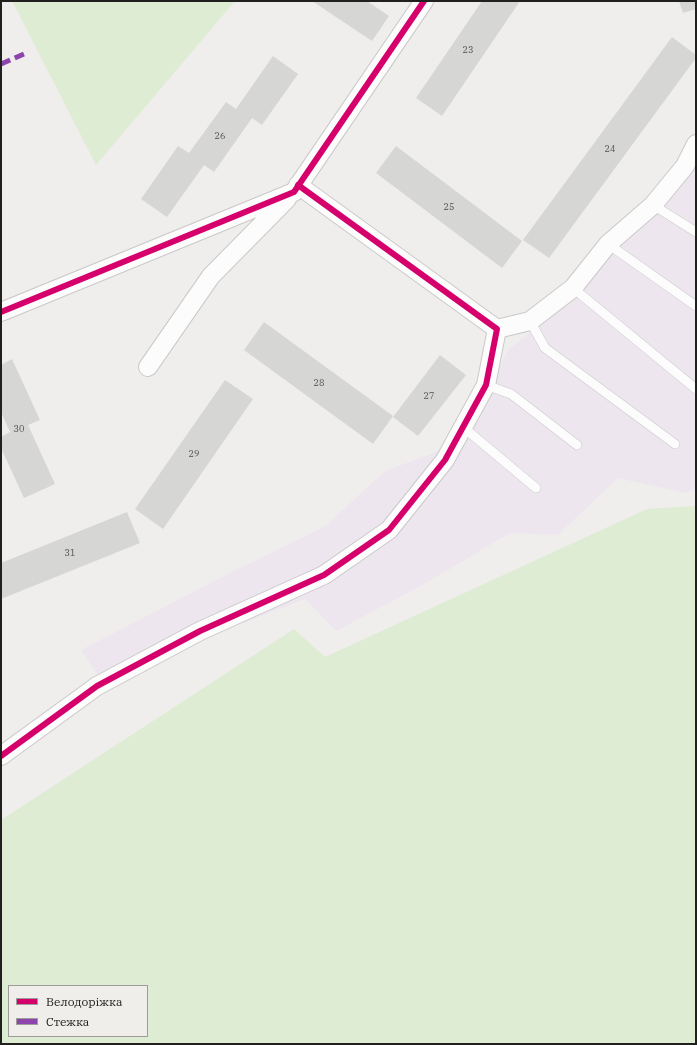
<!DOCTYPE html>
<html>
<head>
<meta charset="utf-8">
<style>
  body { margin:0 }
  #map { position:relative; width:697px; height:1045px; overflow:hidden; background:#efeeec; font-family:"IBM Plex Serif",serif }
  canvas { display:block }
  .frame { position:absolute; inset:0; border:2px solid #20201e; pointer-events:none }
  .legend { position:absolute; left:8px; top:985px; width:140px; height:52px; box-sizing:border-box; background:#f0eeeb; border:1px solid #9d9c99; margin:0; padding:5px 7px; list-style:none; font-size:12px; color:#20201e }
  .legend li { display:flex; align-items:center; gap:8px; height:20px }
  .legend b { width:20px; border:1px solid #9d9c99 }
</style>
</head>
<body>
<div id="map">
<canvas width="697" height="1045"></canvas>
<div class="frame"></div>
<ul class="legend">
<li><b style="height:5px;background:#d6006c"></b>Велодоріжка</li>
<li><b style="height:5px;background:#8e44ad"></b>Стежка</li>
</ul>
</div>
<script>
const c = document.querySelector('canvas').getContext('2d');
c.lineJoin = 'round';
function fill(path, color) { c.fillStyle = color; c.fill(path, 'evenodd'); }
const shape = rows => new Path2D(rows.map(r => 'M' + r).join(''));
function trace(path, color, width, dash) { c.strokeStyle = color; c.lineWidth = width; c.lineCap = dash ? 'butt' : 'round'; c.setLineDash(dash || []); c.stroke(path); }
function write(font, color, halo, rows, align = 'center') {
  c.font = font + ' "IBM Plex Serif",serif'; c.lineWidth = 4; c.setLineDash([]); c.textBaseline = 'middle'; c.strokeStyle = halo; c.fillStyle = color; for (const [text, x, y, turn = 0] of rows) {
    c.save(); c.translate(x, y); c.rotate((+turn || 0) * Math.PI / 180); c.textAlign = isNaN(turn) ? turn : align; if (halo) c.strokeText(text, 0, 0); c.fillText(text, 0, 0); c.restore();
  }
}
const industrial = shape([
  [696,161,696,489,685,493,618,478,558,535,510,533,426,583,336,631,305,599,199,640,108,690,81,650,228,574,324,527,385,471,436,452,463,440,508,350,562,307,599,267,679,190]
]);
const green = shape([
  [12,1,235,1,96,165],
  [696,506,696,1044,1,1044,1,820,294,629,325,657,647,509],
  [9,986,147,986,147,1036,9,1036]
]);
const building = shape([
  [312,1,367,1,389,16,372,41],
  [482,1,520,1,442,116,416,98],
  [679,1,696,1,696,9,683,13],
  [672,37,696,55,696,58,549,258,523,240],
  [273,56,298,74,262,125,252,118,214,172,204,165,167,217,141,199,178,146,189,153,226,102,236,109],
  [396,146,522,241,502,268,376,173],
  [264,322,393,416,373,444,244,350],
  [440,355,466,375,418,436,393,417],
  [12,359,40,420,28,425,55,484,24,498,1,448,1,437,10,432,1,412,1,365],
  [225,380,253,399,163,529,135,509],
  [127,512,140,543,1,599,1,563]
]);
const lane = shape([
  [653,205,696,232],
  [608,244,696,306],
  [573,288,696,389],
  [530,321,545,348,675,444],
  [486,385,511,394,577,445],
  [463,427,536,488]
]);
const street = shape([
  [1,312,294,192,424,1],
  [497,329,530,321,573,288,608,244,653,205,685,166,696,144],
  [148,367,211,276,287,199],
  [1,756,97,686,200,631,324,575,389,530,445,460,486,385,497,329,298,185]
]);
const quiet = shape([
  [1,64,24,54]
]);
const cycleway = shape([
  [1,312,294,192,424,1],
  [1,756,97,686,200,631,324,575,389,530,445,460,486,385,497,329,298,185]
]);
const numberNames = [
  ["23",468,50],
  ["26",220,136],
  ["24",610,149],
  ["25",449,207],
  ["28",319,383],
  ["27",429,396],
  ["30",19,429],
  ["29",194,454],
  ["31",70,553]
];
fill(industrial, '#eee6ef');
fill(green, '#ddecd3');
fill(building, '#d6d6d5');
trace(lane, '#c9c9c8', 10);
trace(street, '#c9c9c8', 20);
trace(lane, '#fdfcfc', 9);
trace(street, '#fdfcfc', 18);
trace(quiet, '#8e44ad', 5, [10, 5]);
trace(cycleway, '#d6006c', 6);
write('9px', '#50504e', null, numberNames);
</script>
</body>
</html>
